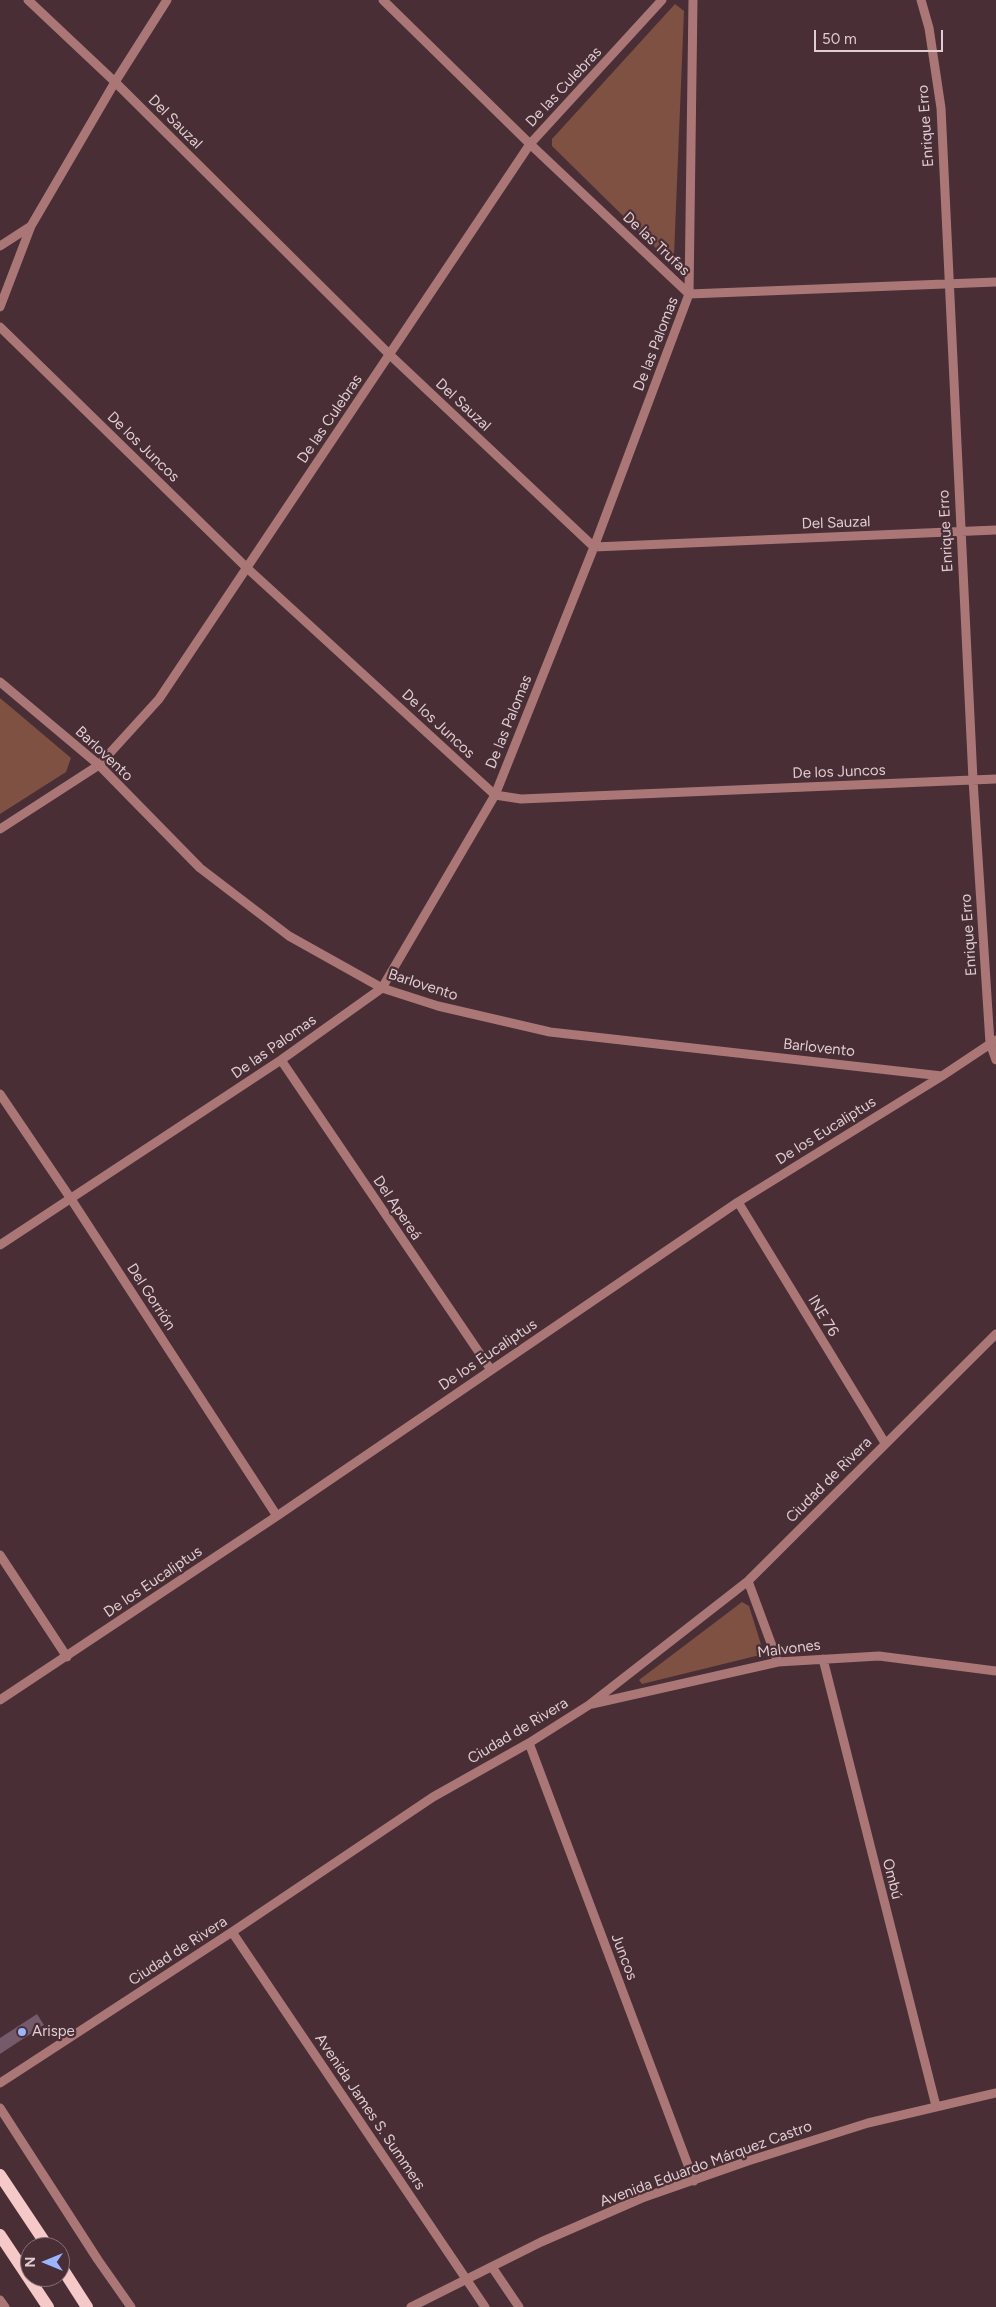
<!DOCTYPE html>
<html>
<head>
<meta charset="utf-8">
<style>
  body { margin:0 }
  #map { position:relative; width:996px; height:2307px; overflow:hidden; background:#492e36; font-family:Figtree,sans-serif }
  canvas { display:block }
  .north { position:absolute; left:20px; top:2237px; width:50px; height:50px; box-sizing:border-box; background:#492e36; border:1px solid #856e74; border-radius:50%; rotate:270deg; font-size:14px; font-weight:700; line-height:20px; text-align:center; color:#dfcdd1 }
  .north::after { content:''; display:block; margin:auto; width:18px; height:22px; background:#98b5fd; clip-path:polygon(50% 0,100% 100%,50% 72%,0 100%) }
  .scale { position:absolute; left:814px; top:30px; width:129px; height:22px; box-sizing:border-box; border:2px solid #dfcdd1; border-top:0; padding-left:6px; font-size:15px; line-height:18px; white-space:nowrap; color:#dfcdd1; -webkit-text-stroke:4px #492e36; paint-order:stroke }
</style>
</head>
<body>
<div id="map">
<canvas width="996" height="2307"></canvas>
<div class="north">N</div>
<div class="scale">50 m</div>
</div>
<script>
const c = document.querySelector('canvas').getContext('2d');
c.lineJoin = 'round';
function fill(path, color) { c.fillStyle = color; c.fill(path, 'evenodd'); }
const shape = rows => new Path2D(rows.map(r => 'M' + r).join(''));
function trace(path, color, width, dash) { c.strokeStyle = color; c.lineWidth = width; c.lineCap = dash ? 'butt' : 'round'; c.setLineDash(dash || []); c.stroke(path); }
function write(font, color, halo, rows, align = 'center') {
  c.font = font + ' Figtree,sans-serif'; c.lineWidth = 4.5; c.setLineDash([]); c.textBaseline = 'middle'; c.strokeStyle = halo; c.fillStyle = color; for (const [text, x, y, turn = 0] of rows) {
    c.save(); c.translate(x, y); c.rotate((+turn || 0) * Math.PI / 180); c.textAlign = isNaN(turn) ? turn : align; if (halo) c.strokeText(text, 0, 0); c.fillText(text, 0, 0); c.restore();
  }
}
const green = shape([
  [675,4,684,11,674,255,666,258,552,146,552,139],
  [0,698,71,758,66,772,0,814],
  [742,1602,749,1606,764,1654,642,1684,639,1680]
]);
const building = shape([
  [37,2014,44,2025,0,2054,0,2038]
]);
const minor = shape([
  [28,0,115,82,390,355,594,547,996,530],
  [383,0,530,144,689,294,996,282],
  [921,0,929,28,941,108,973,780,990,1043,996,1060],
  [0,246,31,226],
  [0,307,31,226,115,82,167,0],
  [0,327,247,568,495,795,521,799,996,779],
  [0,682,99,765,200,868,289,936,382,988,438,1006,550,1032,942,1076],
  [0,829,99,765,159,699,530,144,662,0],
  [281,1060,491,1370],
  [0,1094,71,1199,277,1516],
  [738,1202,885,1443],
  [0,1245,281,1060,382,988,495,795,594,547,689,294,693,0],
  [0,1555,67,1657],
  [748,1581,778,1662],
  [823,1659,936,2106],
  [0,1700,277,1516,738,1202,942,1076,996,1040],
  [592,1704,778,1662,879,1656,996,1671],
  [529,1743,694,2181],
  [232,1932,485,2307],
  [0,2083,232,1932,433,1797,529,1743,589,1705,748,1581,996,1334],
  [0,2108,98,2260,131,2307],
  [492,2267,519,2307],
  [0,2300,5,2307],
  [411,2307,541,2242,642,2198,748,2161,868,2123,996,2093]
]);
const major = shape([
  [0,2175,48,2247],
  [0,2235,48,2307],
  [60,2265,87,2307]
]);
const markers = [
  [22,2032,5,"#98b5fd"]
];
const streetNames = [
  ["De las Culebras",564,87,-47],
  ["Del Sauzal",175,122,45],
  ["Enrique Erro",926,126,-94],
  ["De las Trufas",656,244,43],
  ["De las Palomas",656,344,-69],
  ["Del Sauzal",463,405,43],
  ["De las Culebras",330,419,-56],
  ["De los Juncos",143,447,44],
  ["Del Sauzal",836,523,-2],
  ["Enrique Erro",946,531,-93],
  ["De las Palomas",509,722,-68],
  ["De los Juncos",438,724,43],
  ["Barlovento",104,754,43],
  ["De los Juncos",839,772,-2],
  ["Enrique Erro",969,935,-94],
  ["Barlovento",423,985,18],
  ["De las Palomas",274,1047,-35],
  ["Barlovento",819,1048,6],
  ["De los Eucaliptus",826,1131,-32],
  ["Del Apereá",397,1208,56],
  ["Del Gorrión",151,1297,57],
  ["INE 76",823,1316,59],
  ["De los Eucaliptus",488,1355,-34],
  ["Ciudad de Rivera",829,1480,-45],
  ["De los Eucaliptus",153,1582,-34],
  ["Malvones",789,1649,-7],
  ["Ciudad de Rivera",518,1731,-31],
  ["Ombú",892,1879,76],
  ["Ciudad de Rivera",178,1951,-33],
  ["Juncos",624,1957,69],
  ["Avenida James S. Summers",370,2112,56],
  ["Avenida Eduardo Márquez Castro",706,2164,-20]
];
const poiNames = [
  ["Arispe",32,2032]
];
fill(green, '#7f5143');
fill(building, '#745a6a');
trace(minor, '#aa7776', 9);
trace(major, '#f4c9c8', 12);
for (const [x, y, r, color] of markers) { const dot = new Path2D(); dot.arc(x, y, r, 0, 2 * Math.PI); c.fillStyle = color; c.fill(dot); trace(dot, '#492e36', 2); }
write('15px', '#dfcdd1', '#492e36', streetNames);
write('15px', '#dfcdd1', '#492e36', poiNames, 'left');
</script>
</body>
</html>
